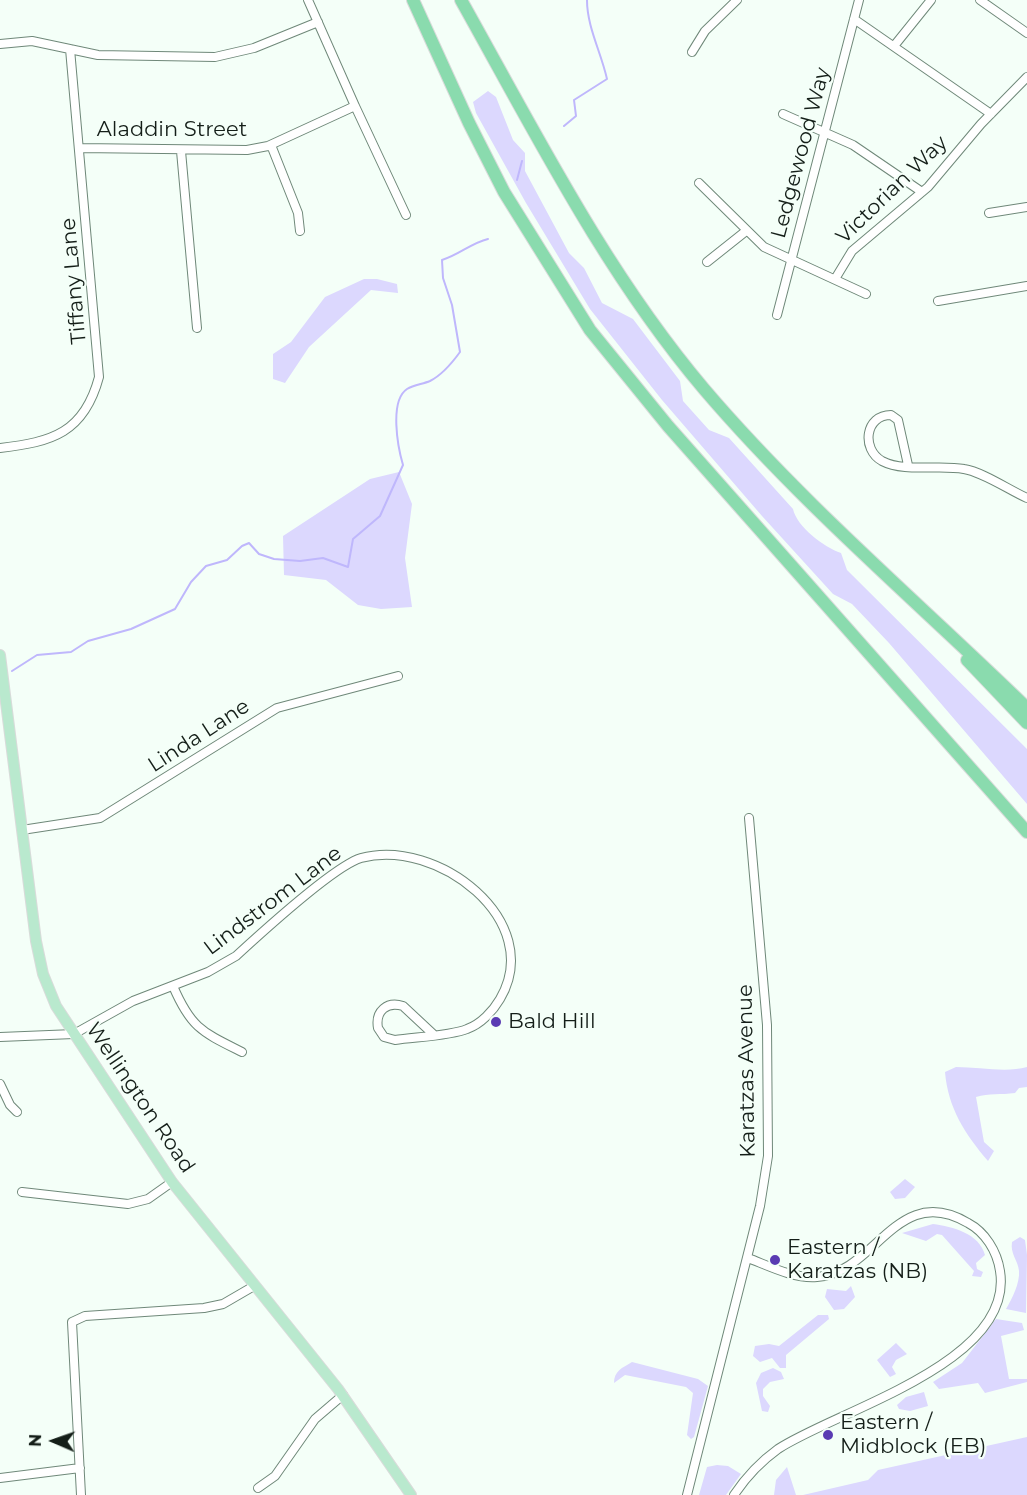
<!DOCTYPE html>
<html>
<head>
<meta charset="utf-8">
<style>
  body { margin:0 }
  #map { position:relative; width:1027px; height:1495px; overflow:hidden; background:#f4fff8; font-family:Montserrat,sans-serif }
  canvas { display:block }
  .north { position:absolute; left:24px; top:1411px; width:60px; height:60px; -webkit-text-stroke:4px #f4fff8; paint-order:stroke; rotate:272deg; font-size:16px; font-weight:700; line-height:24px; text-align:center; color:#141e18 }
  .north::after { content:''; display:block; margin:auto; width:21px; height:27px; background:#141e18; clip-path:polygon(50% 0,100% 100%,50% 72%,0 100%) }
</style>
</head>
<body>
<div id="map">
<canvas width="1027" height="1495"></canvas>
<div class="north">N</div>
</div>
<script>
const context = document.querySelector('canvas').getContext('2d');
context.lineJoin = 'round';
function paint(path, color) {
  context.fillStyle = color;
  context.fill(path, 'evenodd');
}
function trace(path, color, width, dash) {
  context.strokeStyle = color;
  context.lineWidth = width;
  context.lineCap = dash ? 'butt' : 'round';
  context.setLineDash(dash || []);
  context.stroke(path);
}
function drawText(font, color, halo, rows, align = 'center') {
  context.font = font + ' Montserrat,sans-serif';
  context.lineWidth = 4.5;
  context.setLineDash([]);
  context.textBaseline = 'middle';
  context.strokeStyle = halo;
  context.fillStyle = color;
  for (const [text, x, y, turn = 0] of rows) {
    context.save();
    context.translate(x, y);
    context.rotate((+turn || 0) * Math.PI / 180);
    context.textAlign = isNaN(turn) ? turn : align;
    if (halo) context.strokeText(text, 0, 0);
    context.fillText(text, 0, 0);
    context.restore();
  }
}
const green = new Path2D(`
  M488,91l8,6 17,43 12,13v18l44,82 15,15 18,35 31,16 47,62 3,20 26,29 20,8 64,71c4,18 31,38 48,44l6,17 180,179v55l-138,-161 -37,-39 -19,-10 -71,-78 -100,-116 -72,-91 -64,-106 -50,-90 -3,-11z
  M364,279h13l20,5 1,9 -27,-3 -62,57 -24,36 -12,-4v-25l18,-12 34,-45z
  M399,472l13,32 -7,54 7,49 -31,2 -23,-4 -32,-25 -42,-5 -1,-39 87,-57z
  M956,1067c23,0 50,6 71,0v20l-8,1 -4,5c-14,2 -26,0 -39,4l8,45 10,9 -6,10c-23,-27 -40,-53 -43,-89z
  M905,1179l10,8 -10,11 -10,1 -5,-7z
  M933,1224c20,3 46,9 52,31l-9,8 1,6 6,3 -2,5 -9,-1 2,-5 -32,-36 -5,-1 -11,7 -24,-8z
  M1020,1237l5,3 2,15 -1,58 -20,-4c6,-10 14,-26 13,-38 -1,-11 -9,-17 -7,-29z
  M851,1286l4,11 -11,12 -10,1 -9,-13 2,-8 19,2z
  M818,1315h10l1,4 -43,36v13h-6l-8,-10 -12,4 -7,-6 2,-10 14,-2 10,2z
  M996,1319l26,4 2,7 -23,6 8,43h18v3l-42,11 -7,-10 -39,6 -6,-7 29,-19z
  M896,1343l11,11 -11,6 -4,7 4,7 -6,3 -13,-17z
  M632,1362l66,17 10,7 -14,51 -3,2 -4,-4 6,-42 -7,-6 -61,-12 -11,8c0,-12 8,-15 18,-21z
  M773,1368l8,4 3,7 -14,3 -7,7v7l7,10 -2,6 -6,-1 -6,-28 5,-10z
  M924,1392l4,14 -18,5 -11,-2 -2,-4 9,-8z
  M1027,1437v58h-224l65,-15 10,-10z
  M717,1465l11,1 13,8 -15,21h-27l8,-28z
  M787,1467l9,28h-22l2,-15z`);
const stream = new Path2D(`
  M564,126l12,-10 -2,-16 33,-21c-6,-27 -20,-52 -20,-79
  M517,180l5,-19
  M12,671l25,-16 34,-3 17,-11 43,-12 44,-20 16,-27 15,-16 21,-6 15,-14 7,-3 10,11 15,5 26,2 23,-3 25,9 5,-28 27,-23 23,-51c-5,-17 -14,-64 4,-76 7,-4 16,-5 23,-8 12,-6 22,-18 30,-29l-8,-47 -9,-27 -1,-18c17,-5 29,-17 46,-21`);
const minor = new Path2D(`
  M980,0l47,33
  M854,19l137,95
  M0,44l32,-3 66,14 117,2 39,-9 64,-26
  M894,46l37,-46
  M692,52l13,-21 32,-31
  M355,106l51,109
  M783,114l70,31 69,47
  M271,145l27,68 2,18
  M79,148l168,2 21,-4 87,-40 -47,-106
  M181,151l16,177
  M699,183l65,64 102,47
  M989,213l38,-6
  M707,262l39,-31
  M835,279l17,-28 76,-64 53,-63 46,-47
  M938,301l89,-15
  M777,315l82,-315
  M0,448c52,-6 84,-15 99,-71l-29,-328
  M908,465l-10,-45 -7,-5c-26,0 -30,34 -9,46 23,12 57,3 82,8 19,3 45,21 63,29
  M22,830l78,-12 177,-110 121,-32
  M173,986c18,42 29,46 69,66
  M0,1037l74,-3 59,-33 75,-29 28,-16c24,-22 98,-90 125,-98 76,-21 185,63 139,141 -7,12 -19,25 -33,30 -17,7 -52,8 -72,11l-11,-3 -6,-9c-3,-17 9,-27 25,-22l30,28
  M0,1084l10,21 7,7
  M22,1192l106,12 20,-5 24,-17
  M0,1478l80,-10
  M258,1488l17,-12 40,-57 28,-24
  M81,1495l-9,-173 13,-6 119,-8 19,-4 31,-18
  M687,1495l73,-289 8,-50 -1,-131 -18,-207
  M734,1495c12,-18 26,-33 44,-46 57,-38 237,-86 222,-178 -3,-20 -15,-39 -32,-48 -71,-42 -92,50 -151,54 -23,2 -48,-11 -69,-19`);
const major = new Path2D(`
  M0,655l36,286 7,33 13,32 116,176 166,207 73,106`);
const highway = new Path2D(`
  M413,0l56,123 35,69 86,138 78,96 359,406
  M461,0c74,132 144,272 243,389 98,115 215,214 323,319
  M967,660l60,63`);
const markers = [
  [496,1022,6,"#5a3bb3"],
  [775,1260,6,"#5a3bb3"],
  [828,1435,6,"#5a3bb3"]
];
const streetNames = [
  ["Aladdin Street",172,130],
  ["Ledgewood Way",801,153,-75],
  ["Victorian Way",892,190,-44],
  ["Tiffany Lane",74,281,-95],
  ["Linda Lane",199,736,-33],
  ["Lindstrom Lane",273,901,-37],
  ["Karatzas Avenue",747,1071,-91],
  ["Wellington Road",140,1098,56]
];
const poiNames = [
  ["Bald Hill",508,1022],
  ["Eastern /",787,1248],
  ["Karatzas (NB)",787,1272],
  ["Eastern /",840,1423],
  ["Midblock (EB)",840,1447]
];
paint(green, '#dcd8fe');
trace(stream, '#bfb7fc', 2);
trace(minor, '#6f8879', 10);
trace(major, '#d9dbda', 12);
trace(highway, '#d9dbda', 14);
trace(minor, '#fff', 8);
trace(major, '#b9e9ce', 10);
trace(highway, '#8adbae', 12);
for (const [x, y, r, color] of markers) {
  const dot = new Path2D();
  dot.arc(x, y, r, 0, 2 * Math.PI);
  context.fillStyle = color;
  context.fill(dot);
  trace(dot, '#f4fff8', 2);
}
drawText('21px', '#141e18', '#f4fff8', streetNames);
drawText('21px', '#141e18', '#f4fff8', poiNames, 'left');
</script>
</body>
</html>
